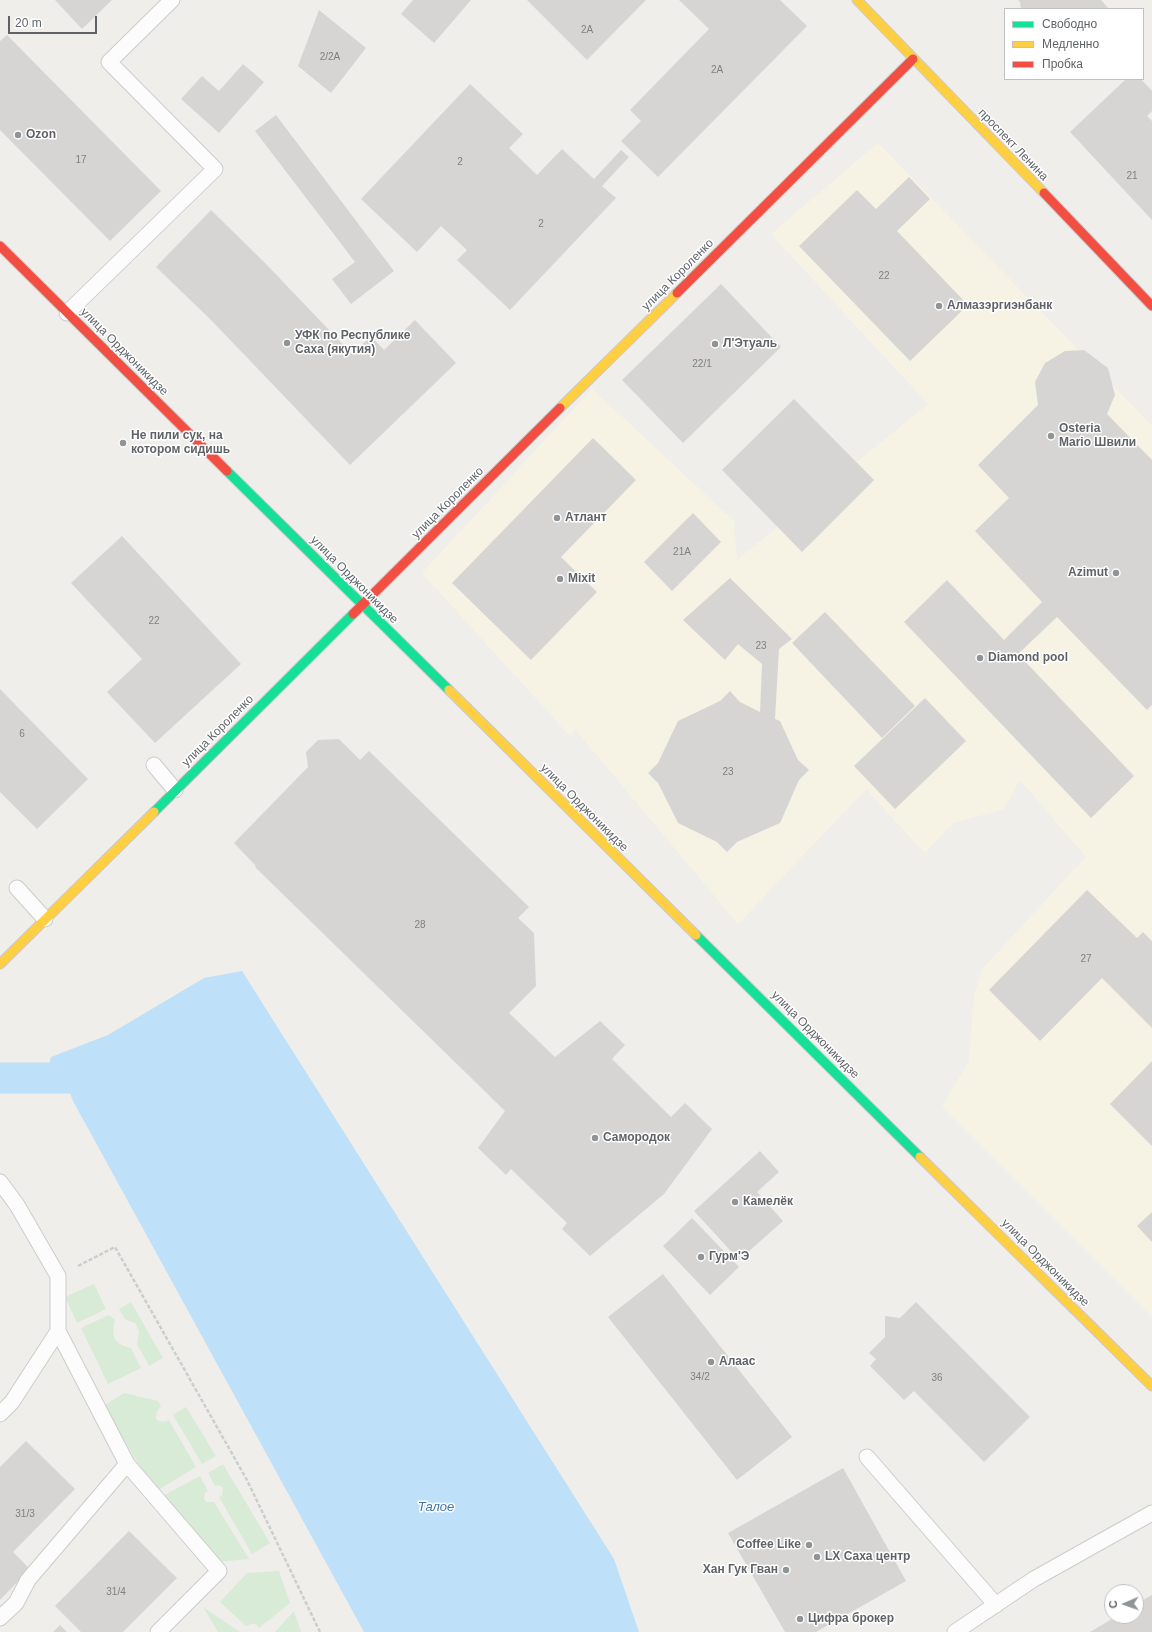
<!DOCTYPE html>
<html>
<head>
<meta charset="utf-8">
<style>
  body { margin:0 }
  #map { position:relative; width:1152px; height:1632px; overflow:hidden; background:#efeeea; font-family:Arial,sans-serif }
  canvas { display:block }
  .legend { position:absolute; left:1004px; top:8px; width:140px; height:72px; box-sizing:border-box; background:#fff; border:1px solid #bfc1c3; margin:0; padding:5px 7px; list-style:none; font-size:12px; color:#5f6368 }
  .legend li { display:flex; align-items:center; gap:8px; height:20px }
  .legend b { width:20px; border:1px solid #bfc1c3 }
  .north { position:absolute; left:1104px; top:1584px; width:40px; height:40px; box-sizing:border-box; background:#fff; border:1px solid #bfc1c3; border-radius:50%; rotate:268deg; font-size:11px; font-weight:700; line-height:16px; text-align:center; color:#5f6368 }
  .north::after { content:''; display:block; margin:auto; width:14px; height:18px; background:#919496; clip-path:polygon(50% 0,100% 100%,50% 72%,0 100%) }
  .scale { position:absolute; left:8px; top:16px; width:89px; height:18px; box-sizing:border-box; border:2px solid #5f6368; border-top:0; padding-left:5px; font-size:12px; line-height:14px; white-space:nowrap; color:#5f6368; -webkit-text-stroke:3px #fff; paint-order:stroke }
</style>
</head>
<body>
<div id="map">
<canvas width="1152" height="1632"></canvas>
<ul class="legend">
<li><b style="height:5px;background:#16e098"></b>Свободно</li>
<li><b style="height:5px;background:#ffcf43"></b>Медленно</li>
<li><b style="height:5px;background:#f24e42"></b>Пробка</li>
</ul>
<div class="north">С</div>
<div class="scale">20 m</div>
</div>
<script>
const context = document.querySelector('canvas').getContext('2d');
context.lineJoin = 'round';
function paint(path, color) {
  context.fillStyle = color;
  context.fill(path, 'evenodd');
}
function trace(path, color, width, dash) {
  context.strokeStyle = color;
  context.lineWidth = width;
  context.lineCap = dash ? 'butt' : 'round';
  context.setLineDash(dash || []);
  context.stroke(path);
}
function drawText(font, color, halo, rows, align = 'center') {
  context.font = font + ' Arial,sans-serif';
  context.lineWidth = 3;
  context.setLineDash([]);
  context.textBaseline = 'middle';
  context.strokeStyle = halo;
  context.fillStyle = color;
  for (const [text, x, y, turn = 0] of rows) {
    context.save();
    context.translate(x, y);
    context.rotate((+turn || 0) * Math.PI / 180);
    context.textAlign = isNaN(turn) ? turn : align;
    if (halo) context.strokeText(text, 0, 0);
    context.fillText(text, 0, 0);
    context.restore();
  }
}
const commercial = new Path2D(`
  M878,143l274,283v891l-210,-210 27,-46 5,-64 8,-28 104,-112 -66,-77 -16,29 -51,14 -28,30 -59,-64 -128,135 -163,-195 -5,7 -148,-163 170,-184 142,132 3,39 191,-156 -157,-170z`);
const green = new Path2D(`
  M94,1284l12,25 -29,14 -12,-26z
  M131,1302l32,56 -14,8 -12,-22 2,-12 -3,-8 -11,-5 -6,-10z
  M109,1315l6,5c-4,17 -1,24 16,28l10,20 -33,16 -27,-56z
  M124,1393l34,8 3,5 -4,5 -1,8c4,3 8,4 13,1l27,47 -41,25 -51,-86z
  M186,1407l30,49 -14,8 -29,-49z
  M223,1464l47,79 -18,11 -33,-57 3,-1 1,-8 -4,-3 -4,1 -7,-13z
  M200,1476l8,15 -3,2 -1,6 2,3h8l35,57 -33,3 -57,-64z
  M279,1571l11,32 -31,25 -3,-4h-4l-6,2 -26,-24 27,-29z
  M203,1607l37,25h-22z
  M294,1611l7,21h-26z`);
const water = new Path2D(`
  M242,971l372,588 25,73h-275l-291,-531 -4,-11 -25,-4 7,-29 57,-22 96,-57z`);
const canal = new Path2D(`
  M0,1078h87`);
const building = new Path2D(`
  M55,0h57l-30,29z
  M413,0h58l-37,43 -33,-29z
  M527,0h119l-59,60z
  M679,0h101l27,26 -149,151 -37,-36 20,-20 -11,-11 79,-81z
  M1018,0h83l8,9h-88l-1,-7z
  M319,10l47,38 -35,45 -33,-27z
  M7,35l154,156 -51,50 -110,-111v-89z
  M243,64l21,18 -45,51 -38,-34 21,-23 17,15z
  M1126,79h15l11,12v20l-5,5 5,5v99l-82,-88z
  M470,84l53,50 -14,14 28,27 25,-26 32,30 27,-29 8,7 -27,29 14,12 -106,112 -53,-50 10,-10 -26,-24 -24,26 -56,-53z
  M276,115l118,156 -43,33 -19,-25 23,-17 -100,-131z
  M909,177l21,22 -33,32 71,74 -58,56 -111,-115 58,-56 19,19z
  M211,210l54,53 87,91 19,-18 13,14 31,-30 41,43 -106,102 -140,-146 -54,-52z
  M721,284l60,63 -98,96 -61,-63z
  M1084,350l24,18 7,27 -8,19 45,46v245l-5,5 -90,-93 -39,37 116,122 -43,42 -187,-196 43,-42 57,60 38,-38 -67,-71 34,-33 -31,-33 60,-60 -3,-23 10,-19 20,-12z
  M794,399l80,81 -72,72 -80,-82z
  M593,438l43,42 -75,77 36,35 -66,68 -79,-77z
  M693,513l28,29 -49,49 -28,-29z
  M122,536l119,128 -86,79 -48,-51 35,-33 -71,-76z
  M730,578l62,61 -13,10 -4,70 5,2 18,39 11,10 -10,10 -19,43 -43,19 -10,10 -10,-10 -39,-19 -20,-40 -10,-10 10,-10 20,-42 42,-20 10,-10 10,11 20,10 2,-48 -24,-20 -13,16 -42,-40z
  M825,612l90,94 -33,32 -90,-95z
  M0,689l88,90 -51,50 -37,-37z
  M925,698l41,43 -71,68 -41,-43z
  M339,739l21,21 9,-9 160,156 -11,11 16,15 2,53 -27,27 46,44 45,-36 25,24 -13,14 59,58 14,-14 27,26 -48,65 -74,62 -28,-27 5,-6 -56,-54 -5,6 -28,-27 27,-37 -250,-244 1,-1 -22,-23 74,-76 -2,-15 12,-12z
  M1087,890l50,48 6,-6 9,9v87l-50,-50 -62,63 -51,-51z
  M1152,1061v85l-42,-42z
  M760,1151l19,21 -22,20 26,29 -44,39 -45,-49z
  M1152,1212v30l-15,-16z
  M692,1218l47,49 -29,28 -47,-49z
  M663,1274l129,163 -55,43 -129,-163z
  M916,1302l114,115 -46,45 -70,-71 -10,9 -34,-34 6,-7 -7,-6 16,-16v-21l15,2z
  M26,1441l49,48 -62,63 17,17 -30,31v-133z
  M843,1468l63,113 -90,51h-31l-57,-99z
  M129,1531l48,47 -54,54h-42l-26,-26z
  M1152,1595v37h-62l27,-16h19v-12z
  M60,1625l7,7h-14z`);
const path = new Path2D(`
  M78,1266l37,-19 132,233 73,152`);
const lane = new Path2D(`
  M67,313l148,-144 -106,-107 63,-62
  M154,765l21,25
  M17,888l28,31
  M0,1182l17,23 41,71v55l69,133 -99,116 -12,23 -16,15
  M0,1414l12,-12 46,-71
  M867,1457l129,148
  M127,1464l92,107 -61,61
  M955,1632l79,-53 118,-66`);
const fast = new Path2D(`
  M227,471l222,219
  M154,812l199,-198
  M696,935l224,222`);
const slow = new Path2D(`
  M857,0l187,193
  M560,408l117,-115
  M449,690l247,245
  M0,964l154,-152
  M920,1157l232,229`);
const jam = new Path2D(`
  M1044,193l108,113
  M0,246l227,225
  M677,293l236,-234
  M353,614l207,-206`);
const markers = [
  [18,135,4,"#919496"],
  [939,306,4,"#919496"],
  [287,343,4,"#919496"],
  [715,344,4,"#919496"],
  [1051,436,4,"#919496"],
  [123,443,4,"#919496"],
  [557,518,4,"#919496"],
  [1116,573,4,"#919496"],
  [560,579,4,"#919496"],
  [980,658,4,"#919496"],
  [595,1138,4,"#919496"],
  [735,1202,4,"#919496"],
  [701,1257,4,"#919496"],
  [711,1362,4,"#919496"],
  [809,1545,4,"#919496"],
  [817,1557,4,"#919496"],
  [786,1570,4,"#919496"],
  [800,1619,4,"#919496"]
];
const numberNames = [
  ["2А",587,30],
  ["2/2А",330,57],
  ["2А",717,70],
  ["17",81,160],
  ["2",460,162],
  ["21",1132,176],
  ["2",541,224],
  ["22",884,276],
  ["22/1",702,364],
  ["21А",682,552],
  ["22",154,621],
  ["23",761,646],
  ["6",22,734],
  ["23",728,772],
  ["28",420,925],
  ["27",1086,959],
  ["34/2",700,1377],
  ["36",937,1378],
  ["31/3",25,1514],
  ["31/4",116,1592]
];
const poiNames = [
  ["Ozon",26,135],
  ["Алмазэргиэнбанк",947,306],
  ["УФК по Республике",295,336],
  ["Саха (якутия)",295,350],
  ["Л'Этуаль",723,344],
  ["Osteria",1059,429],
  ["Mario Швили",1059,443],
  ["Не пили сук, на",131,436],
  ["котором сидишь",131,450],
  ["Атлант",565,518],
  ["Azimut",1108,573,"right"],
  ["Mixit",568,579],
  ["Diamond pool",988,658],
  ["Самородок",603,1138],
  ["Камелёк",743,1202],
  ["Гурм'Э",709,1257],
  ["Алаас",719,1362],
  ["Coffee Like",801,1545,"right"],
  ["LX Саха центр",825,1557],
  ["Хан Гук Гван",778,1570,"right"],
  ["Цифра брокер",808,1619]
];
const streetNames = [
  ["проспект Ленина",1013,145,46],
  ["улица Короленко",678,275,-45],
  ["улица Орджоникидзе",124,352,45],
  ["улица Короленко",448,503,-45],
  ["улица Орджоникидзе",354,580,45],
  ["улица Короленко",218,731,-45],
  ["улица Орджоникидзе",584,808,45],
  ["улица Орджоникидзе",815,1035,45],
  ["улица Орджоникидзе",1045,1263,45]
];
const waterNames = [
  ["Талое",436,1507]
];
paint(commercial, '#f7f3e4');
paint(green, '#d8ebd6');
paint(water, '#bfe0f9');
trace(canal, '#bfe0f9', 31);
paint(building, '#d6d5d3');
trace(lane, '#cbcccc', 17);
trace(fast, '#cacacb', 11);
trace(slow, '#cacacb', 11);
trace(jam, '#cacacb', 11);
trace(path, '#cacfcc', 2.5, [4, 2]);
trace(lane, '#fdfcfc', 15);
trace(fast, '#16e098', 9);
trace(slow, '#ffcf43', 9);
trace(jam, '#f24e42', 9);
for (const [x, y, r, color] of markers) {
  const dot = new Path2D();
  dot.arc(x, y, r, 0, 2 * Math.PI);
  context.fillStyle = color;
  context.fill(dot);
  trace(dot, '#fff', 1.5);
}
drawText('10px', '#7e8184', null, numberNames);
drawText('bold 12px', '#5f6368', '#fff', poiNames, 'left');
drawText('12px', '#5f6368', '#fff', streetNames);
drawText('italic 13px', '#4174aa', '#fff', waterNames);
</script>
</body>
</html>
